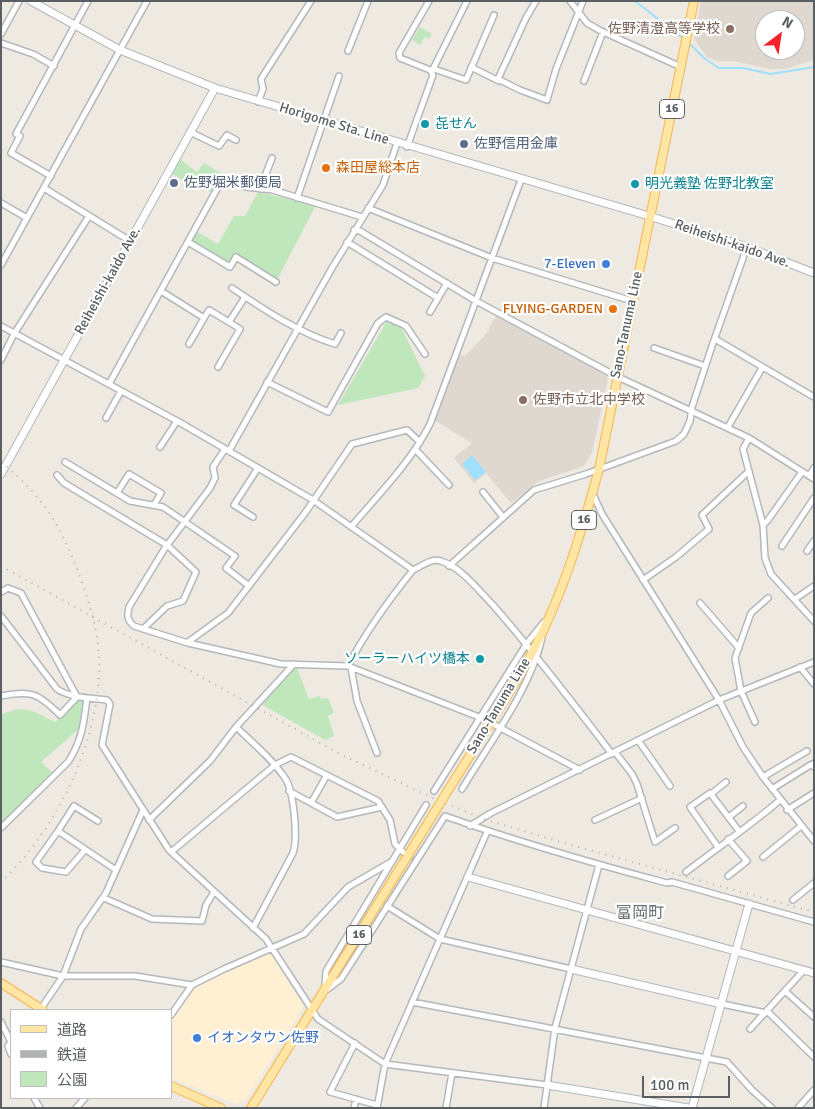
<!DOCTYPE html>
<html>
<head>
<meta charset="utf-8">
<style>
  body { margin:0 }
  #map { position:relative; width:815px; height:1109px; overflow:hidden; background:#eee9e1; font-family:Signika,"Noto Sans JP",sans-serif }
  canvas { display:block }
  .frame { position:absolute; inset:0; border:2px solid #5a5f63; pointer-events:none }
  .legend { position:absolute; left:10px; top:1009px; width:162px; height:90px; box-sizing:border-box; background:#fff; border:1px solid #bdbfc1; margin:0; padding:6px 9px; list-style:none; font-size:15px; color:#5a5f63 }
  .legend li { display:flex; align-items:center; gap:10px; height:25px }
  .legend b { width:25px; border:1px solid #bdbfc1 }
  .north { position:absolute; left:755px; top:10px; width:50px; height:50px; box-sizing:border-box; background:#fff; border:1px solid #bdbfc1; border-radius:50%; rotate:31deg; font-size:14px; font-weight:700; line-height:20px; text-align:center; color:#5a5f63 }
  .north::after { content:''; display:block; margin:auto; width:18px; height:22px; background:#f22229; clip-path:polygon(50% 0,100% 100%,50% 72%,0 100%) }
  .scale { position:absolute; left:642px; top:1076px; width:88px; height:22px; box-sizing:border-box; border:2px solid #5a5f63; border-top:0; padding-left:6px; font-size:15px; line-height:18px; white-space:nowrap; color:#5a5f63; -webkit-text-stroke:4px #fff; paint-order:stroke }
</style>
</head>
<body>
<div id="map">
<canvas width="815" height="1109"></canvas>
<div class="frame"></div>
<ul class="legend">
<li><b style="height:6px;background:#ffe6a4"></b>道路</li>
<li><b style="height:6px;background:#b1b2b3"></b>鉄道</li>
<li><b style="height:14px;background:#c0e7bc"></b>公園</li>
</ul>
<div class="north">N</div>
<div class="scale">100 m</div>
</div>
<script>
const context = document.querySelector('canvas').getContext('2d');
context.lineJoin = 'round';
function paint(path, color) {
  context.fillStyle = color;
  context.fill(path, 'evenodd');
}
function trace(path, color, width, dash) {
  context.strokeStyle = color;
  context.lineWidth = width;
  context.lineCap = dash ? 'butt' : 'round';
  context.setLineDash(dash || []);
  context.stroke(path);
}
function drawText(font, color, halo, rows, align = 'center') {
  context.font = font + ' Signika,"Noto Sans JP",sans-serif';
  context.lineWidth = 4.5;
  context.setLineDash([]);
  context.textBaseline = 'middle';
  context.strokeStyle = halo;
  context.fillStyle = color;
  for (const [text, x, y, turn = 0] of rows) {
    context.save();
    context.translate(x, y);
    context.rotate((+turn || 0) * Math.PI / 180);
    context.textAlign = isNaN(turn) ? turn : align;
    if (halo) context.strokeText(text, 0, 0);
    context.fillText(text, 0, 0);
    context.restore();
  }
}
const commercial = new Path2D(`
  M270,952l34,54 -58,94 -10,4 -65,-26v-59l21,-30z`);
const education = new Path2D(`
  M701,1h113v59l-29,9h-16l-35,-8h-17l-10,-4 -13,-18zM765,20h30v30h-30z
  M496,316l108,56 4,7 -16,74 -8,13 -45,15 -28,22 -25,-30 -12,10 -20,-25 18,-15 -38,-23 25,-66 6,2 21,-22z`);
const green = new Path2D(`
  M420,27l12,7 -3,5 -4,-2 -5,8 -8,-5z
  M180,159l17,13 7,-9 18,11 -10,19 -20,-12 -2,3 -18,-10z
  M258,192l58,13 -39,75 -42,-25 -6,9 -39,-22 6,-11 22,13 16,-28h11z
  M387,321l15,8 23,47 -7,12 -80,17z
  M293,668h4l12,31 11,-3 1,3 7,-1 6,15 -6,3 6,20 -9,4 -64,-36z
  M78,701l6,1 -2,24 -41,36 13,12 -53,51v-110c23,-12 33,-3 54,7z`);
const water = new Path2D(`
  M472,455l14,17 -11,8 -13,-16z`);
const stream = new Path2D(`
  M635,1l49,38
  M688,42l16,16 15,10h24l28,6 43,-7`);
const streetTunnel = new Path2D(`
  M405,854l8,5`);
const street = new Path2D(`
  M429,1l-30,52 1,5 30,12
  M536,1l-10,17 -28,61 22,11 27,10 9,-31 27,-68
  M570,1l17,22 12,7 82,37
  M1,34l18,-33
  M1,43l32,11 21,12
  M348,51l20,-50
  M471,67l28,14
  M433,69l34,-68
  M434,69l32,11 28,-65
  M584,81l19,-49
  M258,102l5,-13 -2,-10 50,-78
  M190,132l29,14 8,-11 9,5
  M407,147l26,-72 -3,-5
  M51,176l-40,-23 9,-17 -4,-2 72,-133
  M44,188l86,53
  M260,189l12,-31
  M297,198l42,-122
  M1,203l26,15
  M368,208l124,50 140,43
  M354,230l6,1 116,70 140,75 133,62 65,41
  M188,242l42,25 6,-10 40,25
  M347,242l91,56
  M1,265l146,-264
  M232,288c31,21 67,45 103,56l6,-11
  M161,291l43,27 5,-8 20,12 16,-25
  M430,312l17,-29
  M1,326l178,96 134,78 100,70c9,-4 18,-12 28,-9 20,6 38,30 52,44 42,48 80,98 119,149
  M715,339l99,58
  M189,344l15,-26
  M654,348l51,18
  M1,360l13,-26 75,-118
  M218,367l22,-38 -11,-7
  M267,382l61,30 50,-89 8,-6 20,9 19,28
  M109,384l113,-204 24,7 27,3 89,27
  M106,418l15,-27
  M728,427l34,-59
  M749,438l-6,11 20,76 2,33 6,16 43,47
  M160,447l17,-26
  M225,449l-12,18 2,11 -5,10 -45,60 -36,59c-2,9 -2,13 5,19l54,17 93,21 67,2 136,53
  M415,449l34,36
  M229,451l103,-183 51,-83 14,-42
  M65,462l65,39 33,6 72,49 -9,12 23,18
  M57,475l7,8 103,62 29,27 -13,29 -16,5 -24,23
  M809,476l5,-8
  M483,492l20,25
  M592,492l10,22 117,186 24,47 20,30 51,64
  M117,493l12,-19 32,19 -7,12
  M253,517l-19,-12 24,-37
  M763,525l5,-5 34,-48
  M351,527c27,-32 60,-65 79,-103l91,-244
  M782,546l32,-48
  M807,551l7,-10
  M449,566l85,-76 52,-16 90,-33 8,-7 6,-13 2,-14 20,-61 35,-99
  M643,580l33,-23 33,-28 -7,-14 47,-44
  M1,592l7,-4 13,5 56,104 -17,18c-22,-22 -29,-25 -59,-19
  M795,599l19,-13
  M700,603l39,45
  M1,616l56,73c14,9 33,9 50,11l3,4 -8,41 67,105 97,89 52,80 67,45 162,21
  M188,642l40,-29 77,-100 47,-69 55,-14 13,12
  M348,666c18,-35 40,-65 65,-96
  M351,667l6,34 20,52
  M800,667l14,17
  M755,722l-14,-31 -6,-33 16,-45 17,-15
  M495,725l85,45
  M236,727c17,16 36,32 49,51 9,13 13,60 8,75l-40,75
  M638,740l32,46
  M615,752l17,22 5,10 18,58 20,-14
  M763,777l44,-26
  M462,789c28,-47 68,-99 80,-151
  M772,789l40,-25 2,3
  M289,791l48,26 45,-10
  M434,791l93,-148 17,-21
  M711,794l15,-12
  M311,803l16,-28
  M787,810l27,-17
  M729,817l14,-11
  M149,820l61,-59 26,-34 58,-63
  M595,820l47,-22
  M470,826l21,-13 228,-113 95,-38
  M1,828l67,-66c14,-21 16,-40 19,-64
  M58,831l16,-25 24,15
  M718,847l-28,-40 20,-14 29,38
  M85,850l-19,22 -24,-4 -6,-6 22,-31 58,39
  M171,852l104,-87 16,-8 87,44 12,19 5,24 8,8
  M763,857l38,-31
  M686,872c31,-24 64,-46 94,-72
  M728,876l19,-15 -19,-22
  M104,898l48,21 50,2 4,-16 8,-13
  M793,900l21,-17
  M387,906l53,33 131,30
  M1,962l62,14h72l57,9
  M325,986l1,-15 100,-166
  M325,991l16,-12 104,-163c73,26 147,47 222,67l5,-1 142,40
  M785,991l29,26
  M412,1002l315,60 25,28 20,18
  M722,1004l44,9
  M40,1010l23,-34 18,-47 25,-36 37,-83
  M767,1011l47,46
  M171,1015l21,-30 32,-16 80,-35 44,-47 43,-25
  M1,1022l10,20
  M750,1029l54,-59
  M11,1042l-3,4 3,8
  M355,1043l-25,49 47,13
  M34,1098l6,10
  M76,1108l9,-10
  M354,1108l2,-9
  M377,1108l8,-44 102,-232
  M446,1108l6,-35
  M544,1108l11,-80 44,-163
  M798,1108l16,-18`);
const secondary = new Path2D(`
  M31,1l89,49 95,38 434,128 98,31 67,26
  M1,474l214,-386
  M468,877l346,96
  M571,969l151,35
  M547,1085l141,23
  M692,1108l57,-204`);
const primary = new Path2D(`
  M444,797c30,-49 62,-96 89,-146 30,-57 49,-120 66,-182l95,-468
  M1,983l42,27
  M171,1086l50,22
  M251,1108l185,-298`);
const rail = new Path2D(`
  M1,462c48,39 64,72 84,129 9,28 16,55 14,85 -4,74 -44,155 -98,206
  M1,566l339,188 97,46 53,21 81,24 243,67`);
const primaryBridge = new Path2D(`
  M436,810l8,-13`);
const markers = [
  [730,29,5,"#8d6e63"],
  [425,124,5,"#0f9aa8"],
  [464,144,5,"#5c6f8a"],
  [326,168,5,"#e8710a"],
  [174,183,5,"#5c6f8a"],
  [635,184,5,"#0f9aa8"],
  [606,264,5,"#3f7fe0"],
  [613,309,5,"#e8710a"],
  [523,400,5,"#8d6e63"],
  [480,659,5,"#0f9aa8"],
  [197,1038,5,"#3f7fe0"]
];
const shields = [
  [672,109,25],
  [584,520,25],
  [359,935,25]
];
const shieldNames = [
  ["16",672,109],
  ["16",584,520],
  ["16",359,935]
];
const educationNames = [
  ["佐野清澄高等学校",720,29],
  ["佐野市立北中学校",533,400,"left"]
];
const streetNames = [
  ["Horigome Sta. Line",334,124,17],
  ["Reiheishi-kaido Ave.",732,244,19],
  ["Reiheishi-kaido Ave.",108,281,-61],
  ["Sano-Tanuma Line",627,325,-78],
  ["Sano-Tanuma Line",499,706,-59]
];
const cultureNames = [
  ["㐂せん",435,124],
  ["明光義塾 佐野北教室",645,184],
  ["ソーラーハイツ橋本",470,659,"right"]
];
const serviceNames = [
  ["佐野信用金庫",474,144],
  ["佐野堀米郵便局",184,183]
];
const foodNames = [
  ["森田屋総本店",336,168],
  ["FLYING-GARDEN",603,309,"right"]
];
const shopNames = [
  ["7-Eleven",596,264],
  ["イオンタウン佐野",207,1038,"left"]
];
const quarterNames = [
  ["富岡町",640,914]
];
paint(commercial, '#fff0d4');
paint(education, '#ded8d0');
paint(green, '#c0e7bc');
paint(water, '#9fe0ff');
trace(stream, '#9fe0ff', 2);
trace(streetTunnel, '#c9c6c2', 5, [5, 2.5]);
trace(street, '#b4b8bd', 8);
trace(secondary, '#b3b8bd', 9);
trace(primary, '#f9b64f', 10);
trace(street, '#fff', 5);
trace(secondary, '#fff', 7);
trace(primary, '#ffe6a4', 8);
trace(rail, '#b1b2b3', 2, [1, 6]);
trace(primaryBridge, '#f9b64f', 10, []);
trace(primaryBridge, '#ffe6a4', 8);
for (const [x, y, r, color] of markers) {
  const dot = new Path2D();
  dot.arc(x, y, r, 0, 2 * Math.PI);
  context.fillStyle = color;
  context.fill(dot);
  trace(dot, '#fff', 2);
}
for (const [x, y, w] of shields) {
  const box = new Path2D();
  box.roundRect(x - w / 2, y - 9.5, w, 19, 4);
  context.fillStyle = '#fff';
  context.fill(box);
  trace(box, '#5a5f63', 1);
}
drawText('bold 12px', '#5a5f63', null, shieldNames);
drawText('14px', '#785e54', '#fff', educationNames, 'right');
drawText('14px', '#5a5f63', '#fff', streetNames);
drawText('14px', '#0d838f', '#fff', cultureNames, 'left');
drawText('14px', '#4e5e75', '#fff', serviceNames, 'left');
drawText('14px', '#c56008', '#fff', foodNames, 'left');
drawText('14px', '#366cbe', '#fff', shopNames, 'right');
drawText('16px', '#6a7175', '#fff', quarterNames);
</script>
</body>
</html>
